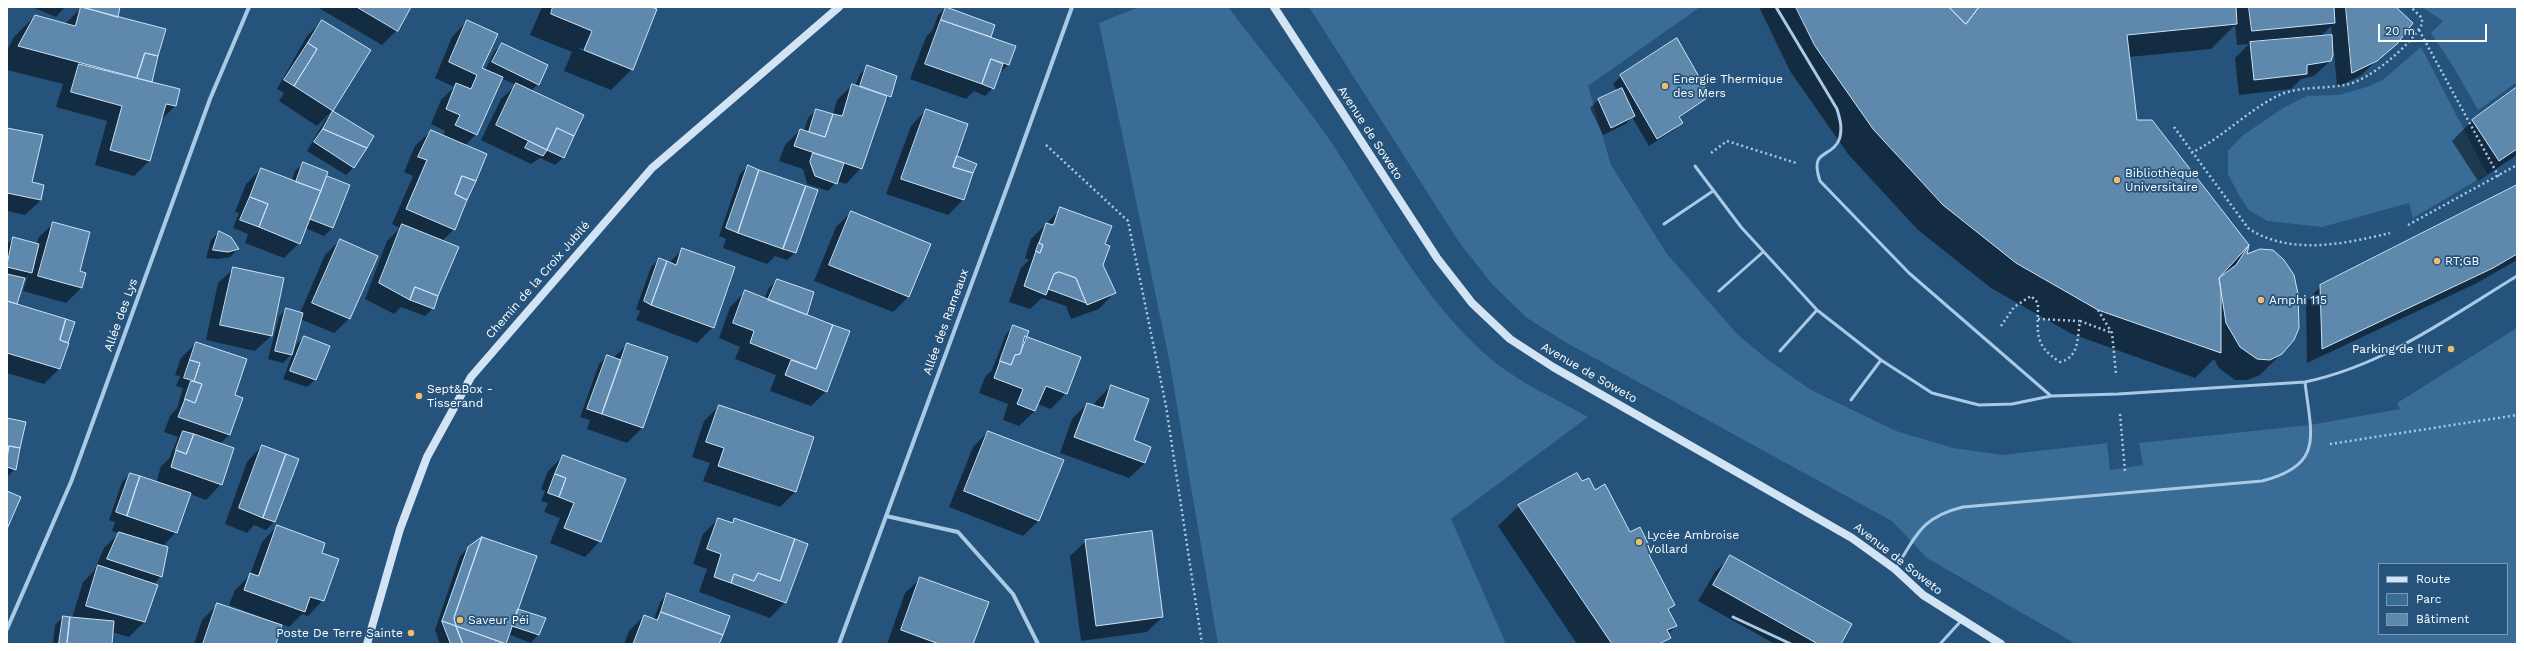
<!DOCTYPE html>
<html>
<head>
<meta charset="utf-8">
<style>
  body { margin:0 }
  #map { position:relative; width:2524px; height:651px; overflow:hidden; background:#26537b; font-family:"Work Sans",sans-serif }
  canvas { display:block }
  .frame { position:absolute; inset:0; border:8px solid #fff; pointer-events:none }
  .legend { position:absolute; left:2378px; top:563px; width:130px; height:72px; box-sizing:border-box; background:#26537b; border:1px solid #7d98b0; margin:0; padding:5px 7px; list-style:none; font-size:12px; color:#fff }
  .legend li { display:flex; align-items:center; gap:8px; height:20px }
  .legend b { width:20px; border:1px solid #7d98b0 }
  .scale { position:absolute; left:2378px; top:24px; width:109px; height:18px; box-sizing:border-box; border:2px solid #fff; border-top:0; padding-left:5px; font-size:12px; line-height:14px; white-space:nowrap; color:#fff; -webkit-text-stroke:3px #26537b; paint-order:stroke }
</style>
</head>
<body>
<div id="map">
<canvas width="2524" height="651"></canvas>
<div class="frame"></div>
<ul class="legend">
<li><b style="height:5px;background:#d2e4f4"></b>Route</li>
<li><b style="height:11px;background:#396d98"></b>Parc</li>
<li><b style="height:11px;background:#5e89ac"></b>Bâtiment</li>
</ul>
<div class="scale">20 m</div>
</div>
<script>
const context = document.querySelector('canvas').getContext('2d');
context.lineJoin = 'round';
function paint(path, color) {
  context.fillStyle = color;
  context.fill(path, 'evenodd');
}
function trace(path, color, width, dash) {
  context.strokeStyle = color;
  context.lineWidth = width;
  context.lineCap = dash ? 'butt' : 'round';
  context.setLineDash(dash || []);
  context.stroke(path);
}
function drawText(font, color, halo, rows, align = 'center') {
  context.font = font + ' "Work Sans",sans-serif';
  context.lineWidth = 3.5;
  context.setLineDash([]);
  context.textBaseline = 'middle';
  context.strokeStyle = halo;
  context.fillStyle = color;
  for (const [text, x, y, turn = 0] of rows) {
    context.save();
    context.translate(x, y);
    context.rotate((+turn || 0) * Math.PI / 180);
    context.textAlign = isNaN(turn) ? turn : align;
    if (halo) context.strokeText(text, 0, 0);
    context.fillText(text, 0, 0);
    context.restore();
  }
}
const green = new Path2D(`
  M1139,7h89c33,44 70,87 101,132 51,76 92,161 163,221 28,23 64,39 96,57l-137,102 55,125h-288l-49,-285 -70,-336z
  M1309,7h391l-112,79 23,79 56,89 70,80 31,26 43,30 85,41 57,17 50,7 104,-12 3,27 33,-5 -4,-22 171,-18 90,-16 -3,-6 120,-75v316h-441l-149,-86 -35,-37 -325,-178 -40,-25 -35,-34 -33,-42zM2379,564h128v70h-128z
  M2422,7h95v75l-39,28 -25,-44 -22,-33 12,-12z
  M2421,47l66,127 -74,44 -4,-15 -87,24 -55,-6 -18,-11 -10,-15 -11,-21v-23l14,-15 41,-28 24,-12 32,-1 28,-8 17,-8z`);
const shadow = new Path2D(`
  M36,7h29l-9,10 -20,-8z
  M82,7h37l-3,10 34,65 25,24 -15,15 -11,40 -15,15 -39,-11 12,-44 -51,-14 7,-23 -56,-14v-20l7,-13 21,-21 30,8z
  M317,7h93l-13,23 -15,15z
  M542,7h106l-16,62 -21,21 -47,-19 8,-19 -42,-17zM580,48l43,17v2l-44,-18z
  M1759,7h635l2,36 -36,33 -23,11 -3,-35 -4,9 -16,15 -13,3 -10,10 -52,6 -4,-37 14,-14 -12,1 -2,-20 -24,24 -82,8 7,64 108,127h3l-1,7 35,99 -21,21 -12,5h-13l-16,-12 -5,-9 -19,19 -123,-44 -81,-46 -73,-58 -70,-76 -58,-83zM2331,26l1,10 -12,1zM2225,271l-4,6 -5,5z
  M946,8l43,30 26,9 -7,18 -11,11 -4,12 -8,8 -11,-5 -8,8 -56,-20 16,-42 7,-8 5,-14z
  M322,21l48,30 -38,60 -15,15 -38,-25 5,-8 -7,-4 30,-53z
  M467,21l14,47 4,2 9,-18 8,-8 36,40 -7,7 32,67 -8,7 -15,-7 -9,6 -50,-24 20,-41 15,-14 -15,-7 -25,56 -11,12 -11,83 -12,12 -9,67 -8,8 -24,-9 -7,7 -29,-15 22,-58 13,-13 -8,-4 21,-48 -9,-4 11,-26 16,-15 12,5 2,-5 -14,-7 10,-24 13,-13 -19,-9 17,-41z
  M868,67l22,29 -7,7 -22,65 -15,16 -9,-3 -9,10 -21,-7 -4,-15 -24,-8 6,-16 15,-15 4,1 4,-13 8,-8 17,4 4,-14 15,-15 3,1 5,-12z
  M1621,76l88,20 -30,22 2,4 -7,8 -25,16 -17,-29 -6,7 -23,11 -13,-27 8,-8 19,-9 -4,-7z
  M2517,88v67l-39,26 -26,-40 21,-21z
  M926,110l30,47 20,7 -13,36 -15,15 -62,-21 25,-68z
  M333,112l21,55 -8,8 -39,-24 18,-31z
  M7,129l34,71 -16,15 -18,-4z
  M303,163l23,14 23,9 -17,42 -8,8 -19,-8 -6,15 -15,15 -39,-15 3,-9 -15,-6 6,-15 -4,-1 11,-28 15,-15 31,12 3,-10z
  M748,166l47,87 -8,7 -12,-4 -8,8 -44,-16 3,-9 -7,-3 21,-62z
  M2517,186v74l-40,23 -170,80 -1,-62 15,-15z
  M1061,209l43,36 -2,20 12,28 -15,16 -28,10 -5,-13 -24,-8 -12,11 -21,-7 12,-34 8,-8 -4,-2 6,-19z
  M851,212l57,85 -15,15 -79,-31 22,-54z
  M54,223l25,49 2,16 -15,15 -43,-12 5,-15 -5,4 -7,24 51,40 -8,25 -15,15 -37,-11v-129l6,-6 24,6 1,-6z
  M219,232l19,17 -8,8 -11,2 -13,-1 5,-18z
  M340,240l10,78 -16,15 -34,-14 -8,35 -9,9 -15,-4 11,-42 7,-8 14,4 25,-58z
  M682,250l31,77 -16,16 -61,-23 4,-9 -4,-2 15,-42 8,-8 10,4z
  M234,268l49,11 -12,57 -16,15 -49,-11 12,-57z
  M777,280l29,34 20,77 -15,15 -41,-15 6,-16 -41,-16 5,-12 -21,-9 11,-31 15,-15 19,7 5,-11z
  M1014,326l11,11 41,56 -15,16 -14,-5 -2,7 -16,15 -16,-6 5,-16 -29,-11 6,-16 7,-7 14,-36z
  M304,337l11,43 -8,7 -24,-8 13,-34z
  M196,343l38,53 -4,38 -10,10 1,40 -15,16 -16,-6 -14,38 -13,14 -2,30 -8,9 -9,37 -15,15 -17,-5 -1,12h-58l2,-19 8,-8 9,1 11,-36 11,-11 10,-23 15,-15 -7,-2 3,-9 -6,-2 13,-38 8,-8 26,9 5,-17 8,-7 9,-22 -14,-5 6,-16 7,-8 6,-20 -7,-2 4,-10 -5,-1 6,-17z
  M628,344l39,14 -25,70 -15,15 -40,-14 3,-9 -10,-3 19,-53 8,-8 6,2z
  M1111,386l21,55 13,22 -16,15 -69,-25 12,-34 15,-15 7,3 2,-6z
  M719,406l76,86 -15,15 -77,-26 7,-18 -18,-6 12,-36z
  M7,419l8,50 -8,8z
  M988,432l51,88 -16,16 -74,-29 24,-60z
  M262,446l12,76 -8,8 -12,-5 -7,8 -22,-9 22,-62z
  M563,456l37,85 -15,16 -35,-14 10,-25 -16,-6 4,-9 -7,-2 4,-10 -4,-2 7,-18z
  M1581,483l13,8 36,42 22,20 -3,4 25,48 -6,6 8,15 -8,8 2,4 -7,6h-86l-79,-118 21,-20z
  M718,519l13,4 4,-4 50,83 -15,16 -71,-26 8,-23 -14,-5 10,-30z
  M277,526l43,27 3,47 -15,16 -6,-2 -13,13 -8,-3 -7,20h-80l8,-24 15,-15 57,18v-1l-45,-17 6,-15 15,-15 12,-33z
  M1086,541l76,76 -15,15 -66,9 -11,-85z
  M468,548l47,65 23,22 -7,8 -23,-9 -3,10h-65l-5,-14 25,-74z
  M1730,557l110,87h-65l-77,-43 17,-29z
  M921,578l51,66h-85l18,-51z
  M668,594l50,50h-94l5,-13 15,-15 10,3 6,-17z`);
const building = new Path2D(`
  M81,7l85,22 -8,27 -13,-3 -8,25 -119,-32 17,-31 40,11z
  M83,7h37l-2,10z
  M357,7h54l-13,24z
  M553,7h98l6,2 -24,61 -49,-20 8,-19 -41,-17z
  M946,7l49,18 -4,12 -50,-17z
  M1796,7h153l17,17 13,-17h257l1,17 -110,11 10,85h15l97,125 -30,33 2,14v61l-123,-43 -82,-47 -73,-58 -70,-76 -58,-83z
  M1949,7h30l-13,17z
  M2249,7h85l1,16 -83,8z
  M2346,7h50l17,16 -16,21 -20,17 -25,12z
  M322,20l49,30 -38,61 -39,-25 23,-37 -9,-6z
  M467,20l31,14 -16,34 21,9 -26,58 -22,-10 5,-10 -14,-6 10,-26 15,6 6,-14 -28,-13z
  M941,20l75,26 -7,19 -18,-6 -9,25 -57,-20z
  M2332,35l1,20 -2,6 -24,4v9l-53,6 -4,-38z
  M1677,38l33,58 -31,21 4,6 -26,16 -37,-64z
  M308,43l9,6 -23,37 -10,-6z
  M502,43l46,22 -9,20 -47,-23z
  M145,53l13,3 -6,26 -15,-4z
  M991,59l12,5 -9,25 -12,-5z
  M79,64l101,25 -4,17 -10,-2 -16,57 -40,-11 12,-44 -51,-14z
  M867,65l30,11 -6,21 -31,-11z
  M516,83l68,32 -10,21 -17,-8 -10,22 -51,-25z
  M852,84l35,12 -25,73 -68,-23 6,-17 25,8 8,-23 9,2z
  M2517,87v62l-18,12 -27,-41z
  M1622,88l13,28 -24,12 -13,-29z
  M816,109l17,5 -8,23 -16,-5z
  M926,109l42,15 -15,43 20,6 -9,27 -63,-21z
  M333,111l41,25 -7,12 -44,-19z
  M7,128l36,7 -11,47 12,3 -3,15 -34,-7z
  M557,128l17,8 -10,22 -17,-8z
  M323,129l44,19 -13,20 -40,-26z
  M431,130l56,24 -11,27 -14,-5 -7,18 12,6 -12,30 -49,-21 21,-49 -9,-3z
  M529,141l18,9 -4,6 -18,-8z
  M813,153l31,10 -7,21 -22,-8 -5,-14z
  M957,156l20,8 -4,9 -20,-6z
  M303,162l25,10 -7,19 -25,-9z
  M748,165l11,5 -21,63 -12,-5z
  M261,168l60,23 -21,53 -41,-17 9,-23 -18,-7z
  M759,170l47,16 -23,63 -45,-16z
  M327,176l23,9 -17,43 -23,-9z
  M462,176l14,5 -9,19 -12,-6z
  M2517,185v69l-24,14 -171,81 -2,-64z
  M806,186l12,4 -22,63 -13,-4z
  M250,197l18,7 -9,23 -19,-7z
  M1060,207l52,19 -7,18 5,2 -7,19 13,28 -29,12 -11,-27 -17,-6 -5,2 -8,21 -22,-9 12,-35 4,2 3,-8 -4,-2 7,-20 7,2z
  M851,211l80,33 -22,53 -80,-32z
  M53,222l37,10 -10,39 6,2 -4,15 -44,-12z
  M402,224l57,23 -21,49 -23,-9 -5,13 -31,-17z
  M219,231l12,6 8,12 -11,3 -15,-2z
  M13,237l26,7 -7,29 -25,-6z
  M340,239l38,17 -28,63 -38,-16z
  M1039,243l4,2 -3,8 -4,-2z
  M2249,245l-2,9 13,-5 13,1 11,10 10,15 4,19 1,34 -5,12 -12,14 -12,6 -13,-1 -17,-12 -14,-24 -7,-45 17,-13z
  M682,248l53,19 -21,61 -63,-23 16,-44 9,4z
  M659,258l8,3 -16,44 -7,-4z
  M233,267l51,11 -12,58 -52,-11z
  M1059,272l17,6 10,25 -38,-14 6,-15z
  M7,274l18,4 -8,26 -10,-3z
  M777,279l37,13 -7,23 -39,-15z
  M415,287l23,9 -4,13 -24,-9z
  M745,290l88,35 -17,44 -66,-26 4,-12 -21,-8z
  M7,301l59,18 -6,21 9,3 -9,26 -53,-16z
  M286,308l17,5 -11,42 -17,-4z
  M66,319l9,3 -7,21 -8,-3z
  M833,325l17,6 -23,61 -42,-17 6,-15 25,9z
  M1013,325l16,6 -9,23 -5,1 -4,10 -11,-4z
  M304,336l26,10 -14,34 -26,-9z
  M1025,336l56,21 -14,37 -21,-8 -11,25 -18,-7 6,-15 -29,-11 6,-17 11,4 4,-10 5,-1z
  M196,342l51,17 -12,36 8,3 -13,37 -52,-18 7,-18 10,4 7,-19 -8,-3 6,-18 -10,-3z
  M627,343l41,14 -25,71 -41,-14z
  M607,355l14,5 -19,54 -15,-5z
  M190,360l10,3 -6,18 -10,-3z
  M191,381l11,3 -7,19 -10,-4z
  M1111,385l38,14 -15,41 17,7 -6,16 -71,-26 13,-34 16,5z
  M719,405l95,32 -18,55 -78,-26 6,-18 -18,-6z
  M7,418l19,4 -6,26 -11,-2 -2,11z
  M183,431l11,3 -8,20 -10,-4z
  M988,431l76,29 -25,61 -75,-30z
  M194,434l40,14 -12,37 -51,-18 5,-17 10,4z
  M262,445l24,9 -23,64 -24,-10z
  M9,446l11,2 -4,22 -9,-3z
  M286,454l13,5 -24,63 -12,-4z
  M563,455l63,24 -25,63 -37,-14 10,-25 -15,-6 7,-19 -11,-4z
  M130,473l10,3 -13,40 -11,-4z
  M1577,473l5,8 7,-3 6,12 10,-6 25,48 10,-5 13,26 -4,2 26,50 -7,4 9,17 -10,4 4,8 -12,6h-47l-94,-139z
  M555,474l11,4 -7,19 -11,-4z
  M140,476l51,17 -14,40 -50,-17z
  M7,491l14,6 -14,32z
  M718,518l15,5 1,-5 61,21 -15,42 -22,-8 -4,8 -20,-7 -3,9 -17,-6 7,-23 -14,-5z
  M277,525l48,18 -3,10 17,6 -15,42 -14,-4 -5,15 -61,-22 6,-17 8,3z
  M1152,531l11,86 -67,9 -11,-86z
  M119,532l49,15 -6,30 -55,-18z
  M482,537l55,19 -31,88 -50,-18 -2,-8z
  M482,537l-28,81 2,8 -14,-5 26,-74z
  M795,539l13,5 -22,59 -55,-20 3,-9 20,7 4,-8 22,8z
  M1730,555l122,69 -11,20h-23l-105,-59z
  M98,565l60,20 -13,37 -59,-16z
  M920,577l69,25 -16,42h-34l-38,-14z
  M667,593l63,23 -7,19 -62,-23z
  M217,603l65,22 -6,19h-73z
  M518,609l28,9 -7,17 -27,-9z
  M661,612l62,23 -4,9h-86l11,-29 13,5z
  M63,616l7,1 -3,27h-8z
  M70,617l44,4 -2,23h-45z
  M442,621l14,5 7,18h-12z
  M456,626l50,18h-43z`);
const path = new Path2D(`
  M2419,30l80,147
  M2174,127l74,101c41,28 96,16 142,5
  M1046,145l82,76 38,185 36,238
  M1711,153l16,-12 69,22
  M2191,153c31,-15 55,-41 86,-57 21,-10 46,-7 68,-11 24,-4 66,-40 77,-61v-6l-11,-11
  M2408,225l109,-60
  M2098,310l14,23 4,41
  M2038,319l41,2
  M2001,326l13,-19 17,-11 7,7c0,29 -5,42 22,59 20,-5 17,-25 20,-41l32,12
  M2120,414l5,57
  M2330,444l187,-29`);
const lane = new Path2D(`
  M1776,7l61,102c3,10 6,20 2,31 -8,19 -30,8 -19,41l89,92 142,123 67,-2 187,-12c80,-17 143,-64 212,-106
  M1695,166l46,61 76,83 64,50 51,33 47,12 33,-1 39,-8
  M1664,224l49,-33
  M1719,291l44,-39
  M1780,351l37,-41
  M1851,400l30,-40
  M1896,568c21,-34 26,-51 67,-61l299,-26c63,-16 49,-46 43,-99
  M1733,617l58,27
  M1940,644l21,-23`);
const street = new Path2D(`
  M886,516l72,16 55,62 25,50
  M7,629l64,-147 139,-383 39,-92
  M839,644l173,-470 60,-167`);
const secondary = new Path2D(`
  M1274,7l163,251 35,45 38,36 43,28 299,171 43,31 28,26 78,49
  M367,644l33,-115 27,-72 44,-80 181,-209 187,-161`);
const markers = [
  [1665,86,4,"#edbc6e"],
  [2117,180,4,"#edbc6e"],
  [2437,261,4,"#edbc6e"],
  [2261,300,4,"#edbc6e"],
  [2451,349,4,"#edbc6e"],
  [419,396,4,"#edbc6e"],
  [1639,542,4,"#edbc6e"],
  [460,620,4,"#edbc6e"],
  [411,633,4,"#edbc6e"]
];
const poiNames = [
  ["Energie Thermique",1673,79],
  ["des Mers",1673,93],
  ["Bibliothèque",2125,173],
  ["Universitaire",2125,187],
  ["RT;GB",2445,261],
  ["Amphi 115",2269,300],
  ["Parking de l'IUT",2443,349,"right"],
  ["Sept&Box -",427,389],
  ["Tisserand",427,403],
  ["Lycée Ambroise",1647,535],
  ["Vollard",1647,549],
  ["Saveur Péi",468,620],
  ["Poste De Terre Sainte",403,633,"right"]
];
const streetNames = [
  ["Avenue de Soweto",1370,133,57],
  ["Chemin de la Croix Jubilé",538,280,-49],
  ["Allée des Lys",121,315,-70],
  ["Allée des Rameaux",946,322,-70],
  ["Avenue de Soweto",1589,373,30],
  ["Avenue de Soweto",1898,559,38]
];
paint(green, '#396d98');
paint(shadow, '#0007');
paint(building, '#5e89ac');
trace(building, '#cce2f3', 1);
trace(path, '#a9c9e4', 2.5, [2, 3]);
trace(lane, '#a9c9e4', 3);
trace(street, '#a9c9e4', 4);
trace(secondary, '#d2e4f4', 8);
for (const [x, y, r, color] of markers) {
  const dot = new Path2D();
  dot.arc(x, y, r, 0, 2 * Math.PI);
  context.fillStyle = color;
  context.fill(dot);
  trace(dot, '#26537b', 1.5);
}
drawText('12px', '#fff', '#26537b', poiNames, 'left');
drawText('12px', '#fff', '#26537b', streetNames);
</script>
</body>
</html>
